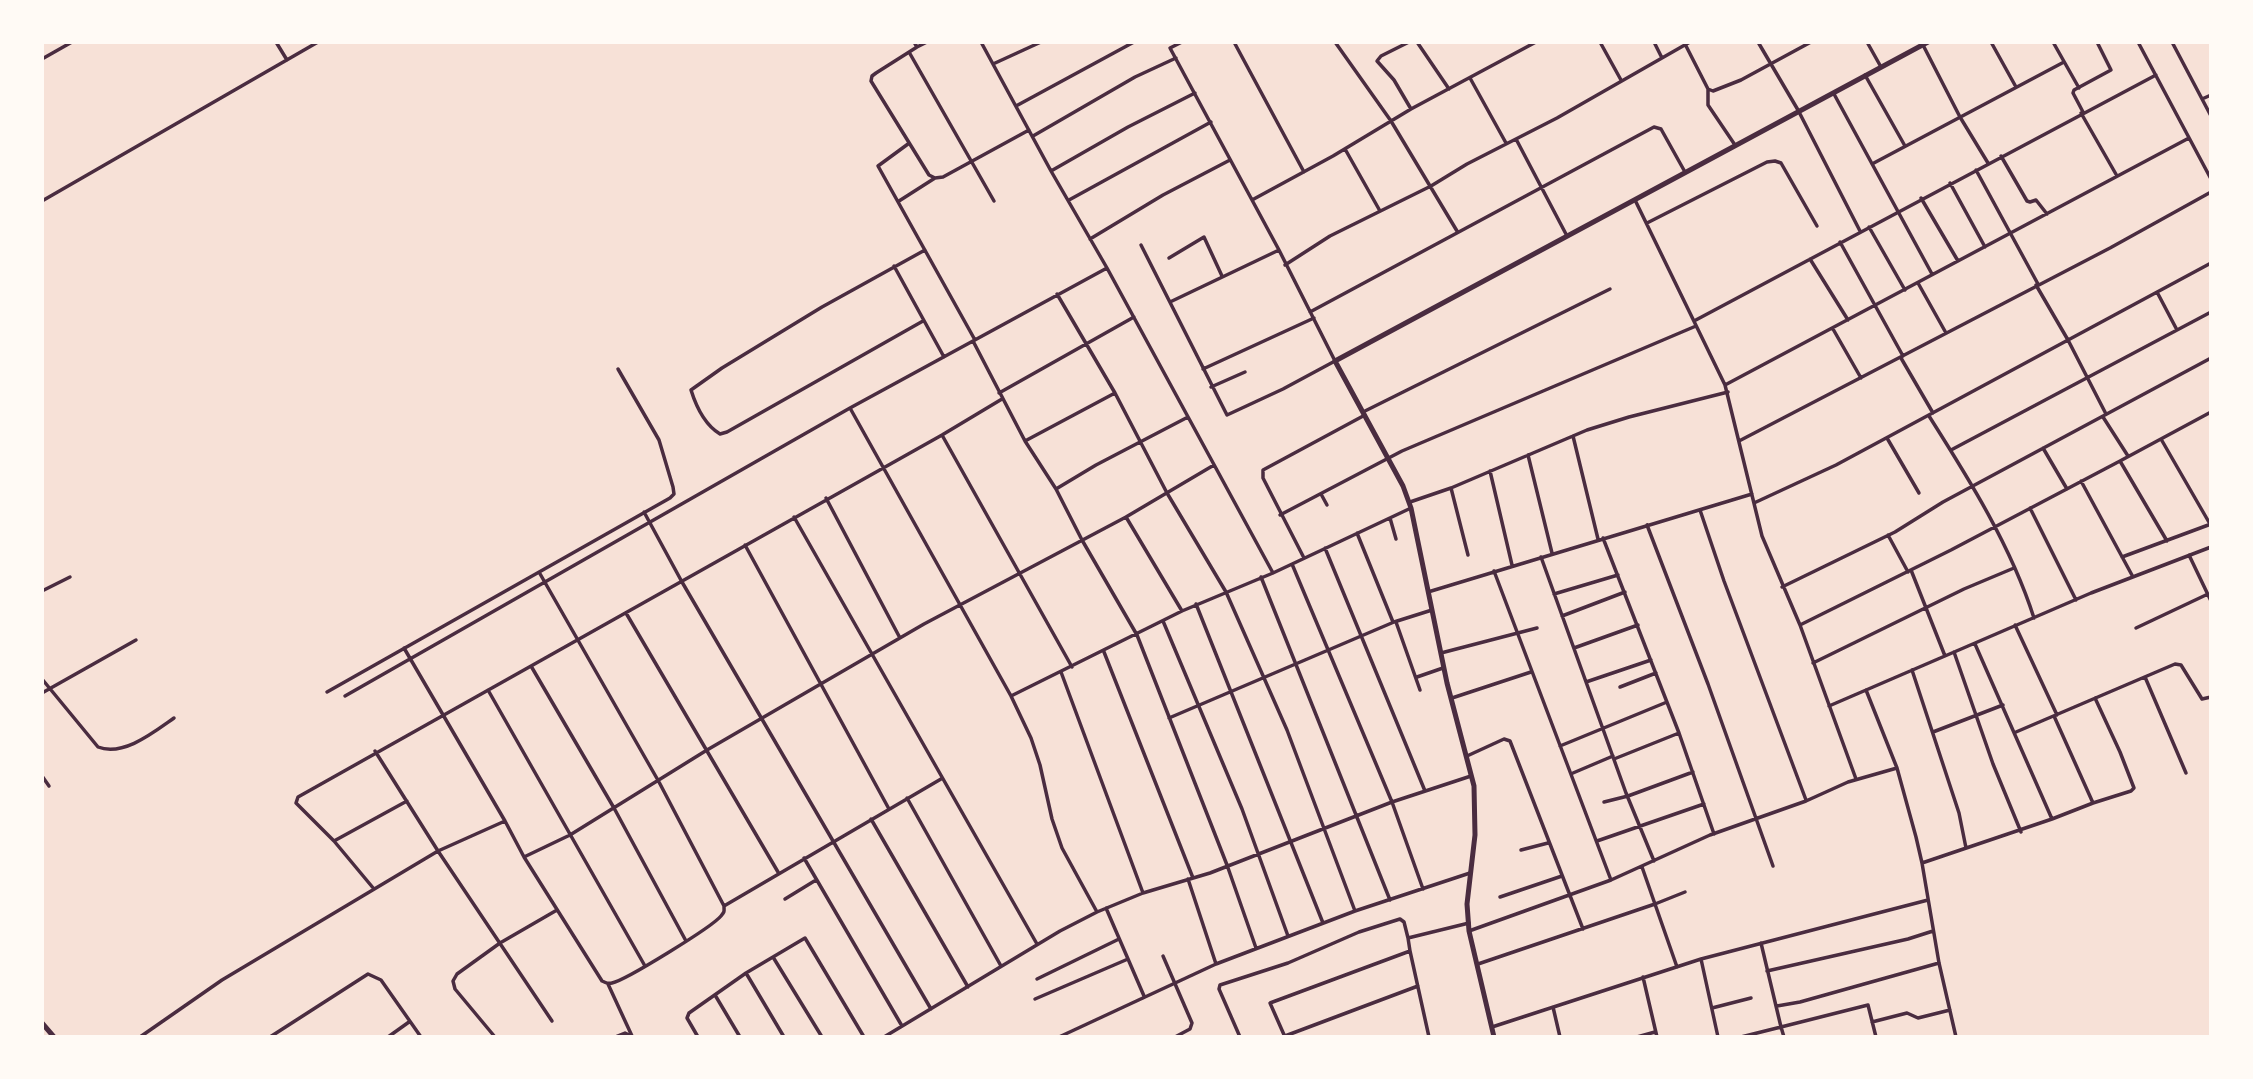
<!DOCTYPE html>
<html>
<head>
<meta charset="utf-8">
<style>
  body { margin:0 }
  #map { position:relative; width:2253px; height:1079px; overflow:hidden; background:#f7e1d7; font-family:Commissioner,sans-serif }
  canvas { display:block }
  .frame { position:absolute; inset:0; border:44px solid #fffaf5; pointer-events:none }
</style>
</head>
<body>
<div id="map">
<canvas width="2253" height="1079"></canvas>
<div class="frame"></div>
</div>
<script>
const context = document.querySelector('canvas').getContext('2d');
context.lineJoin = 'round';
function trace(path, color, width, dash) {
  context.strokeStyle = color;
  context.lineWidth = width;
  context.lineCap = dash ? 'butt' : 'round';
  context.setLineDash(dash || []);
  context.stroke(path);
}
const minor = new Path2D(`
  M276,42l11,18
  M914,42l3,5 10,-5
  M981,42l70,129 56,97 166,305
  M1234,42l70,130
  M1335,42l56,79 66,110
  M1409,42l-28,14 -4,5 17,19 17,29
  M1417,42l32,47
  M1600,42l21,38
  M1654,42l7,14
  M1758,42l40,68 62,121
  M1867,42l14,25
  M1991,42l25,45
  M2053,42l26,46
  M2138,42l73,137
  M2172,42l39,74
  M1685,44l23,45 5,2 28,-11 70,-38
  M1923,45l37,72 28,46
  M917,47l-41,26 -4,3 -1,5 58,94 6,3 8,-1 86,-47
  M909,52l85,149
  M42,59l30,-17
  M993,64l48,-22
  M1865,75l40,71
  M1470,78l36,65
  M1708,89v16l27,40
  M1834,94l98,180
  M2202,99l9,-4
  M1016,106l118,-64
  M2083,112l-10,-19 1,-3 37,-20 -14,-28
  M2081,113l36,63
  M1033,136l102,-59 41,-19
  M1516,139l51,97
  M908,144l-30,22 97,174
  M1345,149l35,62
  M2001,156l26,45 3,1 6,-2 11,14
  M1872,164l192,-102
  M1976,170l62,114
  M1051,171l77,-44 67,-34
  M1950,183l35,64
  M1921,198l37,63
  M1069,200l142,-78
  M1252,200l81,-44 78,-47 125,-67
  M1635,200l90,185 37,151 38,89 56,154
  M42,201l276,-159
  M899,201l36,-23
  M1647,223l120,-61 8,-1 6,2 36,63
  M1869,227l36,63
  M1090,239l73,-44 67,-35
  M1840,242l63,114
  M1141,245l86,170 56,-26 52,-28 -56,-111 -109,-202 12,-6
  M1169,258l35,-21 18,39
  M1810,259l38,61
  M1285,265l45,-29 101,-50 36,-22 90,-46 133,-76
  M894,266l50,91
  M1918,283l28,50
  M2036,285l32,55 38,74
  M2157,292l20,38
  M1057,294l58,99 52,100 59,99 61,138 68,181
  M1170,302l109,-52
  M1310,312l344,-185 7,2 24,43
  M923,321l-196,111 -7,2c-15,-9 -24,-28 -29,-44l31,-22 100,-61 103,-57
  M1694,321l462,-246
  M1833,329l28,49
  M973,341l52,100 31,48 26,51 55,95 90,230 29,83
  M1901,358l32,55
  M1203,369l111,-51
  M1725,385l464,-247
  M1211,387l34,-15
  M999,393l135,-76
  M850,408l161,288
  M1363,412l247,-123
  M1929,416c40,63 82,130 105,202
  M2103,417l25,39
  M942,435l130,232
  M1573,436l25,103
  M1887,438l32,55
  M2161,439l49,85
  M1025,441l90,-48
  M1739,441l371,-193 101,-56
  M2043,448l24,41
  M1951,450l260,-138
  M1528,455l24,98
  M2120,461l91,-49
  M1490,471l22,94
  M2081,481l52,96
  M1451,488l17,67
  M1056,489l40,-24 92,-48
  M1321,494l6,11
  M826,498l74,140
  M1410,502l41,-14 136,-58 42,-13 99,-25
  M1754,503l82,-38 375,-202
  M2030,508l46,92
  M1700,510l24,71 82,219
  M644,512l38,70 249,427
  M1280,515l122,-64 294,-125
  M794,517l243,427
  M1126,517l56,94
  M1390,518l6,21
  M1647,525l61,159 65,182
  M1357,533l36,89
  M1888,535l20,37
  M1603,538l76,195 35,101
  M745,545l144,264
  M1325,548l100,243
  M2189,555l22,46
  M1541,557l85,236 28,68
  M2122,557l89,-33
  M1304,558l-41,-80v-8l102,-55
  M1292,564l100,238 31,87
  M1911,570l34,86
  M1494,571l117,309
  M539,572l120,210 65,124
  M1261,577l129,323
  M1782,587l113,-55 48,-30 268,-144
  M42,591l28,-14
  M1428,592l324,-98
  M1554,594l64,-19
  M1196,604l127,319
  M626,613l152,259
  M1562,616l63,-24
  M1163,621l79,188 46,127
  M1396,622l24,68
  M1800,625l151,-75 169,-89 47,80
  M2015,625l42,90
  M2136,628l72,-34
  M404,648l101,173 19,36 78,124c5,2 5,3 10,2 14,-3 100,-56 109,-67 4,-5 3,-4 3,-10l217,-127
  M1574,648l64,-23
  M1104,652l89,226
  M1954,652l39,112 28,68
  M1441,653l96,-25
  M1813,663l151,-74 50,-21
  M531,666l83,142 72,133
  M1912,670l47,143 7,35
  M1061,672l82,221
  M1417,677l26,-9
  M2145,677l41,96
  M42,679l56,68c25,10 56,-15 76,-29
  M1586,682l65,-22
  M1620,687l36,-14
  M488,690l157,276
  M1866,690l31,78 19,69 6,26 17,100 17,74
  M327,692l343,-194 4,-4 -1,-7 -14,-47 -41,-71
  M42,693l94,-53
  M345,696l505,-288 257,-140
  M1452,698l79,-26
  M1829,706l262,-113 120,-46
  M2054,716l39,87 38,-12 3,-3 -14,-36 -25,-54
  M1169,718l225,-96 38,-12
  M1933,732l70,-27
  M2016,732l159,-68 6,1 21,34 9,-2
  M1560,746l107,-44
  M375,751l63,100 114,170
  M1467,756l37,-17 6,2 73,188
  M1614,759l65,-26
  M1573,773l40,-17
  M42,776l7,10
  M907,798l94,168
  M1604,802l24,-6 65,-24
  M871,819l97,168
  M2052,819l41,-16
  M334,841l73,-40
  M1597,841l107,-37
  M1521,850l27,-7
  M524,857l46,-22 137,-85 217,-126 202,-107 88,-52
  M804,858l98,168
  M1922,863l130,-44 -77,-175
  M1642,867l35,100
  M1188,879l28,85
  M374,889l-40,-48 -38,-38 2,-6 644,-362 60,-36
  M1500,897l62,-21
  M785,899l31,-19
  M1106,908l38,88
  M1097,912l-35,-64 -10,-29 -12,-54 -9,-27 -20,-42 171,-85 91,-38 138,-65
  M1469,931l142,-51 99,-45 96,-34 42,-19 49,-14
  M1410,951l19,86
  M1163,956l29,67 -2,6 -15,8
  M773,957l49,80
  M1701,959l227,-59
  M1478,964l177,-60 30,-12
  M1767,971l141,-32 25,-8
  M746,973l38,64
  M1643,977l14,60
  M1037,979l82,-40
  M608,984l24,52
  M715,995l25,42
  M1035,999l93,-40
  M1777,1006l23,-4 139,-39
  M1553,1007l7,30
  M1712,1008l39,-10
  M1872,1022l35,-9 11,5 32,-8
  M1492,1027l209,-68 17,78
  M1285,1036l133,-50
  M140,1037l82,-57 216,-129 67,-30
  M270,1037l98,-63 13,6 40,57
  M388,1037l21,-15
  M495,1037l-40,-48 -2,-8 4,-7 43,-31 57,-33
  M615,1037l10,-4 6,3
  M698,1037l-11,-19 2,-5 57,-40 59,-35 59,99
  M884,1037l176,-106 37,-19 46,-19 67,-20 182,-71 79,-26
  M1059,1037l157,-73 139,-53 115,-38
  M1240,1037l-21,-48 1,-4 68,-22 71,-31 41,-13 4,3 4,16 61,-15
  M1285,1037l-15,-34 140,-52 -2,-13
  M1637,1037l18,-5
  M1741,1037l40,-10 -20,-84
  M1784,1037l-3,-10 87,-22 8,32`);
const tertiary = new Path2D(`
  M1494,1037l-25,-106 -2,-27 8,-69 -1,-49 -27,-103 -36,-175 -8,-22 -68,-125 593,-319`);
const secondary = new Path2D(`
  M42,1023l12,14`);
trace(minor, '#4a2c40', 3.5);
trace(tertiary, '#4a2c40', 5);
trace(secondary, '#4a2c40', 5);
</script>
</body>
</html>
